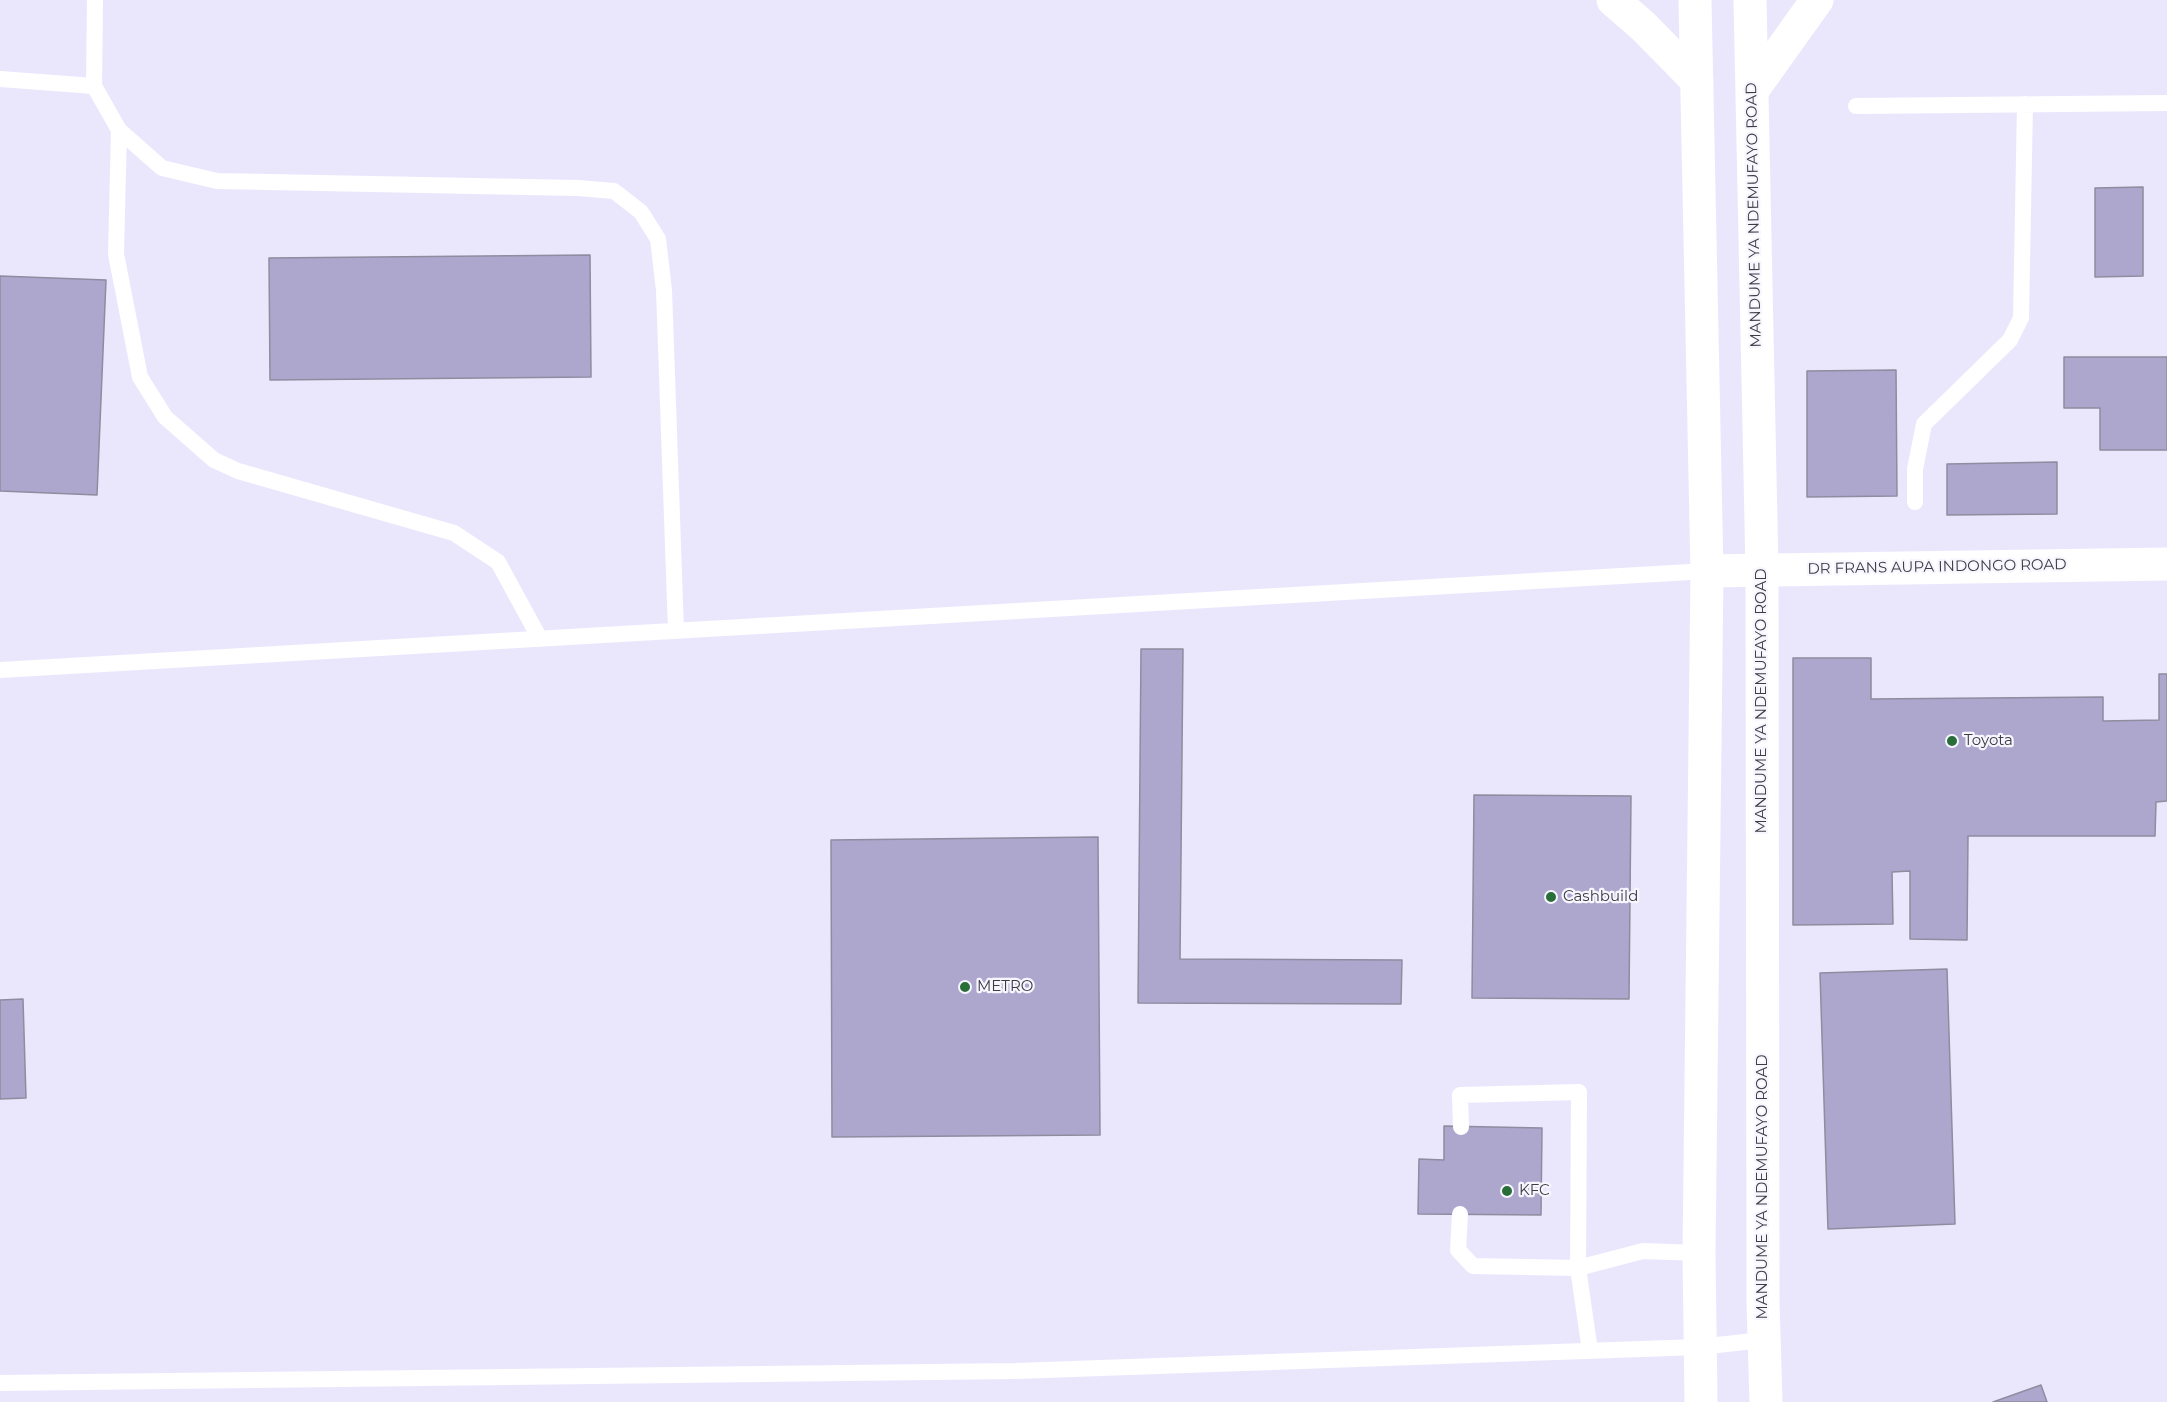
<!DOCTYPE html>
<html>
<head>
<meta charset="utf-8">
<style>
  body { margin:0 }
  canvas { display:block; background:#eae7fd }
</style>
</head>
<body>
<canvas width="2167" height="1402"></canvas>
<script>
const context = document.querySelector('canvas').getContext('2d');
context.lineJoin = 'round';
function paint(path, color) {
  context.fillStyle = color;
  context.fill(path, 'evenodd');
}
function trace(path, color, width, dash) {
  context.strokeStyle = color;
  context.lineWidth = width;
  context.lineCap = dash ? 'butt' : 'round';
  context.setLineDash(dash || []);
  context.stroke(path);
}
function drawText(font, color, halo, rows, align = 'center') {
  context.font = font + ' Montserrat,sans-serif';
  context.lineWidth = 4.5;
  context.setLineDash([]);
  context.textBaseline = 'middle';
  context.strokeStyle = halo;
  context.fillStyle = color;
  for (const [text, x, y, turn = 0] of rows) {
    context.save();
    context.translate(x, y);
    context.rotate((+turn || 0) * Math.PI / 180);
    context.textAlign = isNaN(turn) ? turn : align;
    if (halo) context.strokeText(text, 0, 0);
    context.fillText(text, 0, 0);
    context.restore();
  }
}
const building = new Path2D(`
  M2143,187v89l-48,1v-89z
  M590,255l1,122 -321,3 -1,-122z
  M0,276l106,4 -9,215 -97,-4z
  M2064,357h103v93h-67v-42h-36z
  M1896,370l1,126 -90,1v-126z
  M2057,462v52l-110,1v-51z
  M1141,649h42l-3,310 222,1 -1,44 -263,-1z
  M1793,658h78v41l232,-2v24l56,-1v-46h8v127l-11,1 -1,34h-187l-1,104 -57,-1v-68l-18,1 1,52 -100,1z
  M1474,795l157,1 -2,203 -157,-1z
  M1098,837l2,298 -268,2 -1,-297z
  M1947,969l8,255 -127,5 -8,-256z
  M23,999l3,99 -26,1v-99z
  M1444,1126l98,2 -1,87 -123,-1 1,-55 25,1z
  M2041,1385l6,17h-54z`);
const lane = new Path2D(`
  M95,0l-1,86 25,44 43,38 55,13 361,7 36,3 27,21 17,27 6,51 12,341
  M0,79l94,7
  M1856,106l311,-3
  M119,130l-3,124 24,123 25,40 49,43 24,11 216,62 44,29 42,77
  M1915,502v-33l9,-45 86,-84 11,-22 4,-214
  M0,670l1707,-99
  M1461,1127l-1,-32 119,-3 -1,176 12,83
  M1460,1214l-2,36 15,16 105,2 65,-17 56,2
  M0,1383l1016,-12 683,-24 64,-7`);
const street = new Path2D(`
  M1707,571l460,-7`);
const primary = new Path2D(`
  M1613,0l30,26 54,55
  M1695,0l12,571 -8,682 2,149
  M1750,0l12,570 1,732 3,100
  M1752,91l65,-91`);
const markers = [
  [1952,741,6,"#296d38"],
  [1551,897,6,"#296d38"],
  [965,987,6,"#296d38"],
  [1507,1191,6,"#296d38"]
];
const streetNames = [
  ["MANDUME YA NDEMUFAYO ROAD",1754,215,-91],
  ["DR FRANS AUPA INDONGO ROAD",1937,567,-1],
  ["MANDUME YA NDEMUFAYO ROAD",1762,701,-90],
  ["MANDUME YA NDEMUFAYO ROAD",1763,1187,-90]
];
const poiNames = [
  ["Toyota",1964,741],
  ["Cashbuild",1563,897],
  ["METRO",977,987],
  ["KFC",1519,1191]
];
paint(building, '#ada7ce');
trace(building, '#8f8c9f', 1.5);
trace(lane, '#fff', 16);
trace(street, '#fff', 33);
trace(primary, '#fff', 33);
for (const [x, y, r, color] of markers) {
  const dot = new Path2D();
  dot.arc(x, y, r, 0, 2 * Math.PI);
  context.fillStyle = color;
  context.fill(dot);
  trace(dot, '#f7f6ff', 2);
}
drawText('15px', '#3d3c44', '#f7f6ff', streetNames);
drawText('15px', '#3d3c44', '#f7f6ff', poiNames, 'left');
</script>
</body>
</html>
